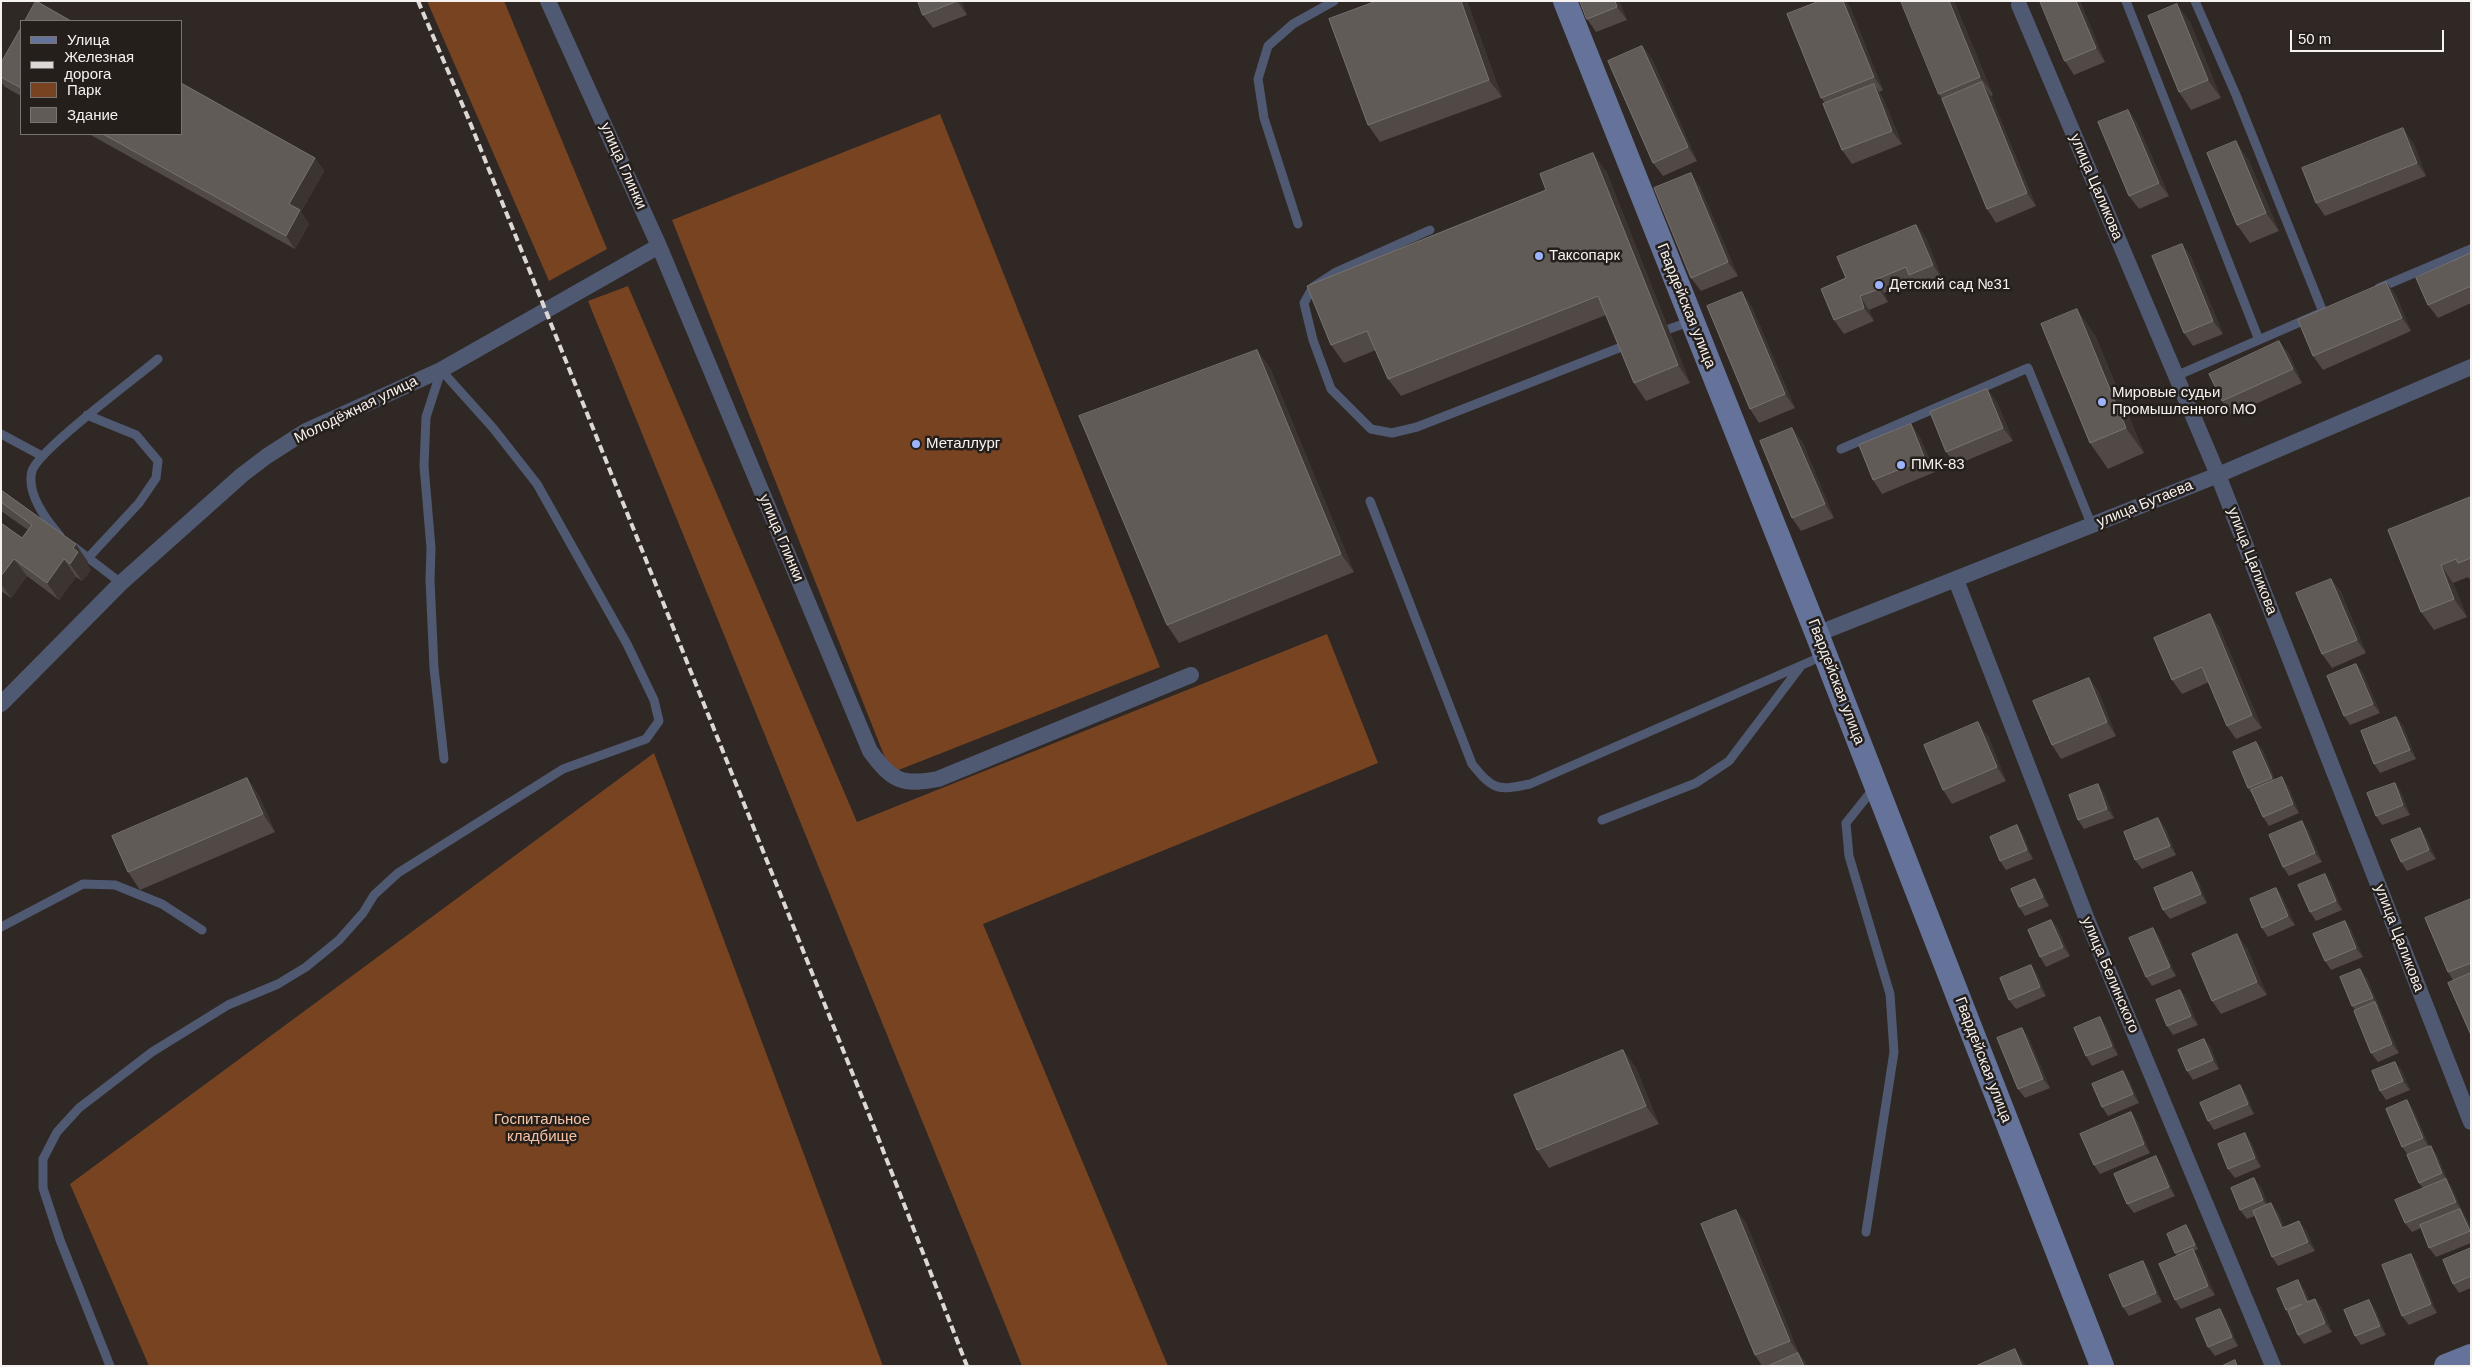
<!DOCTYPE html>
<html>
<head>
<meta charset="utf-8">
<style>
  body { margin:0 }
  #map { position:relative; width:2472px; height:1367px; overflow:hidden; background:#2f2825; font-family:Helvetica,sans-serif }
  canvas { display:block }
  .frame { position:absolute; inset:0; border:2px solid #f6f2f0; pointer-events:none }
  .legend { position:absolute; left:20px; top:20px; width:162px; height:115px; box-sizing:border-box; background:#251f1c; border:1px solid #797371; margin:0; padding:6px 9px; list-style:none; font-size:15px; color:#f6f2f0 }
  .legend li { display:flex; align-items:center; gap:10px; height:25px }
  .legend b { width:25px; border:1px solid #797371 }
  .scale { position:absolute; left:2290px; top:30px; width:154px; height:22px; box-sizing:border-box; border:2px solid #f6f2f0; border-top:0; padding-left:6px; font-size:15px; line-height:18px; white-space:nowrap; color:#f6f2f0; -webkit-text-stroke:4px #251f1c; paint-order:stroke }
</style>
</head>
<body>
<div id="map">
<canvas width="2472" height="1367"></canvas>
<div class="frame"></div>
<ul class="legend">
<li><b style="height:6px;background:#65739a"></b>Улица</li>
<li><b style="height:6px;background:#dcd8d5"></b>Железная дорога</li>
<li><b style="height:14px;background:#774321"></b>Парк</li>
<li><b style="height:14px;background:#615b58"></b>Здание</li>
</ul>
<div class="scale">50 m</div>
</div>
<script>
const context = document.querySelector('canvas').getContext('2d');
context.lineJoin = 'round';
function paint(path, color) {
  context.fillStyle = color;
  context.fill(path, 'evenodd');
}
function trace(path, color, width, dash) {
  context.strokeStyle = color;
  context.lineWidth = width;
  context.lineCap = dash ? 'butt' : 'round';
  context.setLineDash(dash || []);
  context.stroke(path);
}
function drawText(font, color, halo, rows, align = 'center') {
  context.font = font + ' Helvetica,sans-serif';
  context.lineWidth = 5;
  context.setLineDash([]);
  context.textBaseline = 'middle';
  context.strokeStyle = halo;
  context.fillStyle = color;
  for (const [text, x, y, turn = 0] of rows) {
    context.save();
    context.translate(x, y);
    context.rotate((+turn || 0) * Math.PI / 180);
    context.textAlign = isNaN(turn) ? turn : align;
    if (halo) context.strokeText(text, 0, 0);
    context.fillText(text, 0, 0);
    context.restore();
  }
}
const green = new Path2D(`
  M427,1h77l103,248 -58,32z
  M940,114l220,553 -269,106 -219,-553z
  M628,286l229,536 470,-188 51,129 -395,161 185,442h-146l-434,-1065z
  M654,753l229,613h-734l-79,-182z`);
const lane = new Path2D(`
  M2126,1l133,339
  M1298,224l-34,-106 -6,-39 10,-33 25,-22 41,-23
  M1430,230l-94,42 -23,15 -9,16 9,37 18,49 40,40 21,4 25,-6 207,-81
  M2379,288l92,-39
  M1669,329l23,-8
  M441,371l-15,46 -2,49 7,82 -1,32 4,88 10,91
  M2176,376l147,-64 -87,-217 -41,-94
  M87,415l49,20 22,26 -2,17 -17,25 -51,55
  M1,434l41,22
  M1841,449l187,-81 64,158
  M1370,501l102,263c21,26 25,27 58,20l295,-129
  M60,536c-13,-15 -34,-43 -28,-65 6,-21 104,-93 126,-112
  M74,547l47,36
  M1602,820l94,-37 33,-22 72,-95
  M1,927l82,-43 32,1 47,19 40,26
  M1866,1232l28,-180 -4,-58 -41,-138 -3,-33 28,-35
  M110,1366l-50,-126 -17,-52v-29l14,-27 22,-24 73,-56 76,-47 50,-21 28,-17 33,-27 24,-27 11,-18 24,-22 165,-104 83,-30 13,-18 -5,-21 -27,-56 -90,-160 -44,-56 -52,-58`);
const street = new Path2D(`
  M548,1l111,245 211,505c22,30 32,35 68,28l253,-104
  M2019,5l199,470 253,647
  M1956,580l130,337 187,449
  M1817,634l401,-159 253,-108
  M1,704l120,-121 121,-108 25,-19 39,-25 135,-61 218,-124`);
const secondary = new Path2D(`
  M1565,1l252,633 285,732
  M2446,1366l25,-10`);
const rail = new Path2D(`
  M418,1l51,119 403,1002 95,244`);
const wall = new Path2D(`
  M918,1h43l6,14 -34,13 -10,-13z
  M1467,1l35,96 -122,45 -12,-17z
  M1580,1h39l8,19 -31,12 -9,-13z
  M1820,1h26l4,6 33,83 -4,2 4,6 19,46 -50,20 -10,-14 -17,-47 -4,-5z
  M1954,1l39,94 -2,1 45,110 -40,17 -9,-14 -45,-110 -3,-5z
  M2080,1l25,61 -31,13 -9,-14z
  M2190,22l31,76 -30,12 -12,-18z
  M21,28v68l-16,-9 -4,-5v-19z
  M1642,46l10,13 45,102 -34,15 -10,-13z
  M2128,110l9,13 32,73 -30,13 -10,-13z
  M89,134h92l134,24 9,13 -23,41 8,12 -14,25z
  M2413,142l13,34 -101,40 -9,-13z
  M2248,159l31,72 -29,12 -13,-18z
  M1606,171l84,212 -44,18 -12,-18 -28,-68 -205,81 -13,-17 -12,-29 -32,13 -13,-18z
  M1691,173l9,14 38,89 -37,15 -10,-13z
  M1916,225l10,13 16,41 -24,10 -5,-8 -29,12 4,9 -19,8 5,11 -30,13 -10,-14 12,-42z
  M2182,244l9,13 32,77 -30,12 -9,-13z
  M2471,253v50l-33,15 -10,-13z
  M2386,282l10,13 15,36 -88,39 -10,-14z
  M1751,305l44,103 -36,15 -9,-14z
  M2095,335l49,118 -36,16 -18,-26z
  M2279,341l10,13 13,29 -71,32 -9,-14z
  M1257,350l13,18 84,204 -175,71 -12,-18z
  M1987,389l10,13 16,39 -57,24 -10,-13z
  M1911,424l9,14 15,34 -53,22 -9,-14z
  M1802,441l32,77 -33,13 -9,-13z
  M1,490l75,54 12,18 -1,2 4,6 -9,11 -6,-4 -17,23 -32,-24 -16,22 -10,-7v-68l21,15 6,-8 -27,-19z
  M2471,497v84l-3,-4 -15,6 14,34 -33,13 -13,-18 -33,-82z
  M2331,579l10,13 25,61 -34,15 -10,-14z
  M2210,614l9,13 43,101 -26,11 -9,-13 -18,-44 -27,12 -10,-14z
  M2356,664l7,9 17,40 -30,12 -6,-9z
  M2089,678l9,13 18,45 -55,23 -9,-14z
  M2396,717l7,9 13,33 -36,14 -6,-9z
  M1988,736l18,45 -54,23 -9,-14z
  M2256,742l7,9 12,29 13,6 11,27 -30,13 -6,-9 -9,-20 -6,-9z
  M247,778l12,18 16,36 -135,58 -12,-18z
  M2395,783l6,9 9,23 -28,10 -6,-9z
  M2104,793l10,25 -30,11 -6,-9z
  M2017,825l6,10 10,24 -27,11 -6,-9z
  M2165,827l11,28 -34,14 -7,-9z
  M2420,828l6,9 10,22 -29,12 -6,-9z
  M2308,830l14,32 -33,14 -6,-9z
  M2325,874l6,9 11,27 -26,11 -6,-9z
  M2198,881l9,22 -37,16 -7,-9z
  M2041,888l8,18 -24,10 -6,-9z
  M2276,888l6,9 13,28 -27,12 -6,-9z
  M2471,899v136l-18,-55 -5,-8z
  M2051,920l7,9 12,27 -24,11 -6,-10z
  M2345,921l6,9 12,27 -32,13 -6,-9z
  M2153,928l6,9 17,39 -24,10 -6,-9z
  M2247,948l20,47 -46,19 -9,-13z
  M2031,965l6,9 9,22 -30,13 -7,-9z
  M2367,978l12,29h-1l3,4 18,42 -21,9 -7,-9 -16,-43 -3,-4z
  M2180,990l7,9 11,26 -25,10 -6,-9z
  M2100,1017l6,9 12,29 -26,11 -6,-10z
  M2022,1028l6,9 22,51 -25,10 -7,-9z
  M2204,1039l7,9 8,21 -26,11 -6,-9z
  M1623,1050l13,18 23,56 -110,44 -12,-18z
  M2395,1062l7,9 8,19 -24,10 -6,-9z
  M2129,1080l10,23 -31,13 -6,-9z
  M2240,1085l6,9 8,20 -40,16 -6,-9z
  M2413,1109l16,37 8,9 11,27 4,6 10,23 4,7 5,10v15l-35,14 -7,-9 -8,-20 -9,4 -7,-9 18,-35 -4,-5 -11,-28 -6,-8z
  M2131,1112l6,9 13,32 -50,21 -6,-9z
  M2251,1142l10,25 -26,11 -7,-9z
  M2162,1165l13,31 -41,17 -7,-9z
  M2261,1187l7,18 10,7 6,15 22,3 9,21 -37,15 -6,-9 -17,-41 -8,3 -7,-9z
  M1736,1210l10,13 53,131 9,12h-46l-7,-11z
  M2190,1230l8,19 -4,2 5,7 16,37 -34,14 -6,-9 2,-44 -2,-3z
  M2471,1248v40l-12,5 -6,-9z
  M2411,1254l6,9 20,50 -28,12 -7,-9z
  M2143,1261l6,9 13,32 -33,14 -6,-9z
  M2304,1289l6,13 5,-3 7,9 10,24 -28,12 -6,-9 -8,-18 -4,-7z
  M2375,1309l11,26 -25,10 -6,-9z
  M2226,1318l12,28 -23,10 -7,-9z`);
const shadedWall = new Path2D(`
  M957,1h4l6,14z
  M1461,1h6l35,96 -13,-17z
  M1615,1h4l8,19 -10,-13z
  M1843,1h3l4,6 33,83 -9,-13z
  M1949,1h5l39,94 -13,-18z
  M2076,1h4l25,61 -9,-14z
  M2177,4l13,18 31,76 -13,-18z
  M1642,46l10,13 45,102 -9,-14z
  M1982,82l9,14 45,110 -9,-13z
  M1874,84l9,14 19,46 -10,-13z
  M2128,110l9,13 32,73 -10,-13z
  M2403,128l10,14 13,34 -9,-13z
  M2236,141l12,18 31,72 -13,-18z
  M1593,153l13,18 84,212 -12,-18z
  M315,158l9,13 -23,41 8,12 -14,25 -9,-13 3,-32z
  M1691,173l9,14 38,89 -10,-14z
  M1916,225l10,13 16,41 -9,-14z
  M2182,244l9,13 32,77 -10,-13z
  M1875,280l9,13 4,9 -9,-13z
  M2386,282l10,13 15,36 -9,-13z
  M1742,292l9,13 44,103 -10,-14z
  M1860,296l9,14 5,11 -10,-13z
  M2077,309l18,26 49,118 -18,-25z
  M2279,341l10,13 13,29 -9,-14z
  M1257,350l13,18 84,204 -13,-18z
  M1987,389l10,13 16,39 -10,-13z
  M1911,424l9,14 15,34 -10,-13z
  M1792,428l10,13 32,77 -9,-14z
  M76,544l12,18 -1,2 4,6 -9,11 -12,-17 3,-16z
  M14,559l13,17 -16,22 -10,-14v-8z
  M64,559l12,18 -17,23 -12,-17z
  M2441,565l12,18 14,34 -13,-18z
  M2331,579l10,13 25,61 -9,-13z
  M2210,614l9,13 43,101 -10,-13z
  M2356,664l7,9 17,40 -7,-9z
  M2089,678l9,13 18,45 -9,-14z
  M2396,717l7,9 13,33 -6,-9z
  M1978,722l10,14 18,45 -9,-14z
  M2256,742l7,9 15,36 -6,-9z
  M2282,777l6,9 11,27 -6,-9z
  M247,778l12,18 16,36 -12,-18z
  M2395,783l6,9 9,23 -7,-10z
  M2098,784l6,9 10,25 -7,-9z
  M2158,818l7,9 11,28 -6,-9z
  M2302,821l6,9 14,32 -7,-9z
  M2017,825l6,10 10,24 -6,-9z
  M2420,828l6,9 10,22 -7,-9z
  M2192,872l6,9 9,22 -6,-9z
  M2325,874l6,9 11,27 -6,-9z
  M2035,879l6,9 8,18 -6,-9z
  M2276,888l6,9 13,28 -7,-9z
  M2051,920l7,9 12,27 -7,-9z
  M2345,921l6,9 12,27 -7,-9z
  M2153,928l6,9 17,39 -6,-9z
  M2237,934l10,14 20,47 -10,-13z
  M2031,965l6,9 9,22 -6,-9z
  M2360,969l7,9 12,29 -6,-9z
  M2180,990l7,9 11,26 -7,-9z
  M2375,1002l6,9 18,42 -7,-9z
  M2100,1017l6,9 12,29 -6,-9z
  M2022,1028l6,9 22,51 -7,-9z
  M2204,1039l7,9 8,21 -6,-9z
  M1623,1050l13,18 23,56 -13,-18z
  M2395,1062l7,9 8,19 -7,-9z
  M2123,1071l6,9 10,23 -6,-9z
  M2240,1085l6,9 8,20 -6,-10z
  M2407,1100l6,9 16,38 -6,-9z
  M2131,1112l6,9 13,32 -6,-9z
  M2245,1133l6,9 10,25 -6,-9z
  M2431,1146l6,9 12,27 -7,-9z
  M2156,1156l6,9 13,31 -6,-9z
  M2254,1178l7,9 9,22 -7,-9z
  M2446,1179l6,9 10,23 -6,-9z
  M2271,1203l7,9 10,25 -6,-9z
  M2460,1209l6,9 5,10v5z
  M1736,1210l10,13 53,131 -9,-13z
  M2299,1221l7,9 9,21 -7,-9z
  M2186,1225l4,5 8,19 -3,-4z
  M2193,1249l6,9 16,37 -7,-9z
  M2411,1254l6,9 20,50 -6,-9z
  M2143,1261l6,9 13,32 -6,-9z
  M2298,1280l6,9 10,23 -7,-10z
  M2315,1299l7,9 10,24 -7,-9z
  M2369,1300l6,9 11,26 -6,-9z
  M2220,1309l6,9 12,28 -6,-9z
  M2015,1349l9,13 2,4h-4z
  M1798,1353l10,13h-4z`);
const building = new Path2D(`
  M36,1l35,20h-46z
  M918,1h39l-34,14z
  M1377,1h84l28,79 -121,45 -39,-106z
  M1580,1h35l2,6 -30,12z
  M1820,1h23l31,76 -53,21 -34,-84z
  M1901,1h48l31,76 -41,17z
  M2040,1h36l20,47 -31,13z
  M2177,4l31,76 -29,12 -31,-76z
  M21,28v60l-20,-11v-14z
  M1642,46l46,101 -35,16 -45,-102z
  M1982,82l45,111 -40,16 -45,-110z
  M181,83l134,75 -26,46 11,6 -14,26 -183,-102h78z
  M1874,84l18,47 -50,19 -19,-46z
  M2128,110l31,73 -30,13 -31,-74z
  M2403,128l14,35 -101,40 -14,-35z
  M2236,141l30,72 -29,12 -30,-72z
  M1593,153l85,212 -44,18 -36,-87 -210,83 -21,-48 -36,14 -24,-59 239,-96 -6,-16z
  M1691,173l37,89 -37,16 -37,-90z
  M1916,225l17,40 -24,10 -3,-8 -31,13 4,9 -19,7 4,12 -30,12 -13,-31 25,-11 -9,-21z
  M2182,244l31,77 -29,12 -32,-77z
  M2471,253v33l-43,19 -12,-27z
  M2386,282l16,36 -89,38 -15,-36z
  M1742,292l43,102 -35,15 -43,-103z
  M2077,309l49,119 -36,15 -49,-119z
  M2279,341l14,28 -71,32 -13,-27z
  M1257,350l84,204 -174,71 -88,-209z
  M1987,389l16,39 -57,24 -16,-40z
  M1911,424l14,35 -52,21 -14,-35z
  M1792,428l33,76 -33,14 -32,-77z
  M1,490l75,54 -3,4 5,4 -8,12 -6,-5 -17,24 -33,-24 -13,17v-53l21,15 10,-13 -31,-23z
  M2471,497v61l-13,5 -2,-4 -15,6 13,34 -33,13 -33,-82z
  M2331,579l26,61 -35,14 -26,-61z
  M2210,614l42,101 -25,11 -25,-59 -30,13 -18,-42z
  M2356,664l17,40 -29,12 -17,-40z
  M2089,678l18,44 -55,23 -19,-44z
  M2396,717l14,33 -36,14 -13,-33z
  M1978,722l19,45 -54,23 -19,-45z
  M2256,742l16,36 -24,10 -15,-36z
  M2282,777l11,27 -30,13 -12,-27z
  M247,778l16,36 -135,58 -16,-36z
  M2395,783l8,22 -27,11 -9,-23z
  M2098,784l9,25 -29,11 -9,-25z
  M2158,818l12,28 -35,14 -11,-28z
  M2302,821l13,32 -32,14 -14,-32z
  M2017,825l10,25 -27,11 -10,-24z
  M2420,828l9,22 -28,12 -10,-22z
  M2192,872l9,22 -38,16 -9,-22z
  M2325,874l11,27 -26,11 -12,-27z
  M2035,879l8,18 -24,10 -8,-18z
  M2276,888l12,28 -26,12 -12,-29z
  M2471,899v64l-23,9 -23,-54z
  M2051,920l12,27 -23,10 -12,-27z
  M2345,921l11,27 -31,13 -12,-27z
  M2153,928l17,39 -24,10 -17,-39z
  M2237,934l20,48 -45,19 -20,-47z
  M2031,965l9,22 -31,13 -9,-22z
  M2360,969l13,29 -21,8 -12,-29z
  M2471,973v62l-23,-52z
  M2180,990l11,26 -24,10 -11,-26z
  M2375,1002l17,42 -21,9 -17,-42z
  M2100,1017l12,29 -26,10 -12,-28z
  M2022,1028l21,51 -25,10 -21,-51z
  M2204,1039l9,21 -26,11 -9,-21z
  M1623,1050l23,56 -109,44 -23,-55z
  M2395,1062l8,19 -23,10 -8,-20z
  M2123,1071l10,23 -31,13 -10,-23z
  M2240,1085l8,19 -40,17 -8,-18z
  M2407,1100l16,38 -21,9 -16,-38z
  M2131,1112l13,32 -50,21 -14,-31z
  M2245,1133l10,25 -27,11 -10,-25z
  M2431,1146l11,27 -23,10 -12,-28z
  M2156,1156l13,31 -42,17 -13,-30z
  M2254,1178l9,22 -23,10 -9,-22z
  M2446,1179l10,23 -51,21 -10,-23z
  M2271,1203l11,25 17,-7 9,21 -36,15 -19,-46z
  M2460,1209l10,22 -41,17 -9,-23z
  M1736,1210l54,131 -35,14 -54,-131z
  M2186,1225l9,20 -20,8 -8,-19z
  M2471,1248v28l-18,8 -10,-24z
  M2193,1249l15,37 -33,14 -16,-36z
  M2411,1254l20,50 -29,12 -20,-51z
  M2143,1261l13,32 -33,14 -14,-32z
  M2298,1280l9,22 8,-3 10,24 -27,12 -10,-24 14,-7 -16,6 -9,-21z
  M2369,1300l11,26 -25,10 -11,-26z
  M2220,1309l12,28 -24,10 -12,-28z
  M2015,1349l7,17h-46z
  M1798,1353l6,13h-36z
  M2235,1360l2,6h-15z`);
const markers = [
  [1539,256,5,"#9cb4fd"],
  [1879,285,5,"#9cb4fd"],
  [2102,402,5,"#9cb4fd"],
  [916,444,5,"#9cb4fd"],
  [1901,465,5,"#9cb4fd"]
];
const streetNames = [
  ["улица Глинки",623,166,66],
  ["улица Цаликова",2096,187,67],
  ["Гвардейская улица",1686,306,68],
  ["Молодёжная улица",356,410,-26],
  ["улица Бутаева",2145,504,-22],
  ["улица Глинки",781,538,67],
  ["улица Цаликова",2252,561,69],
  ["Гвардейская улица",1836,682,69],
  ["улица Цаликова",2399,938,69],
  ["улица Белинского",2110,975,67],
  ["Гвардейская улица",1983,1060,69]
];
const poiNames = [
  ["Таксопарк",1549,256],
  ["Детский сад №31",1889,285],
  ["Мировые судьи",2112,393],
  ["Промышленного МО",2112,410],
  ["Металлург",926,444],
  ["ПМК-83",1911,465]
];
const parkNames = [
  ["Госпитальное",542,1120],
  ["кладбище",542,1137]
];
paint(green, '#774321');
trace(lane, '#505972', 9);
trace(street, '#505972', 16);
trace(secondary, '#65739a', 24);
trace(rail, '#dcd8d5', 4, [8, 4]);
paint(wall, '#504946');
paint(shadedWall, '#3b3431');
paint(building, '#615b58');
trace(building, '#797370', 1);
for (const [x, y, r, color] of markers) {
  const dot = new Path2D();
  dot.arc(x, y, r, 0, 2 * Math.PI);
  context.fillStyle = color;
  context.fill(dot);
  trace(dot, '#251f1c', 2);
}
drawText('15px', '#f6f2f0', '#251f1c', streetNames);
drawText('15px', '#f6f2f0', '#251f1c', poiNames, 'left');
drawText('15px', '#f8c3a4', '#251f1c', parkNames);
</script>
</body>
</html>
